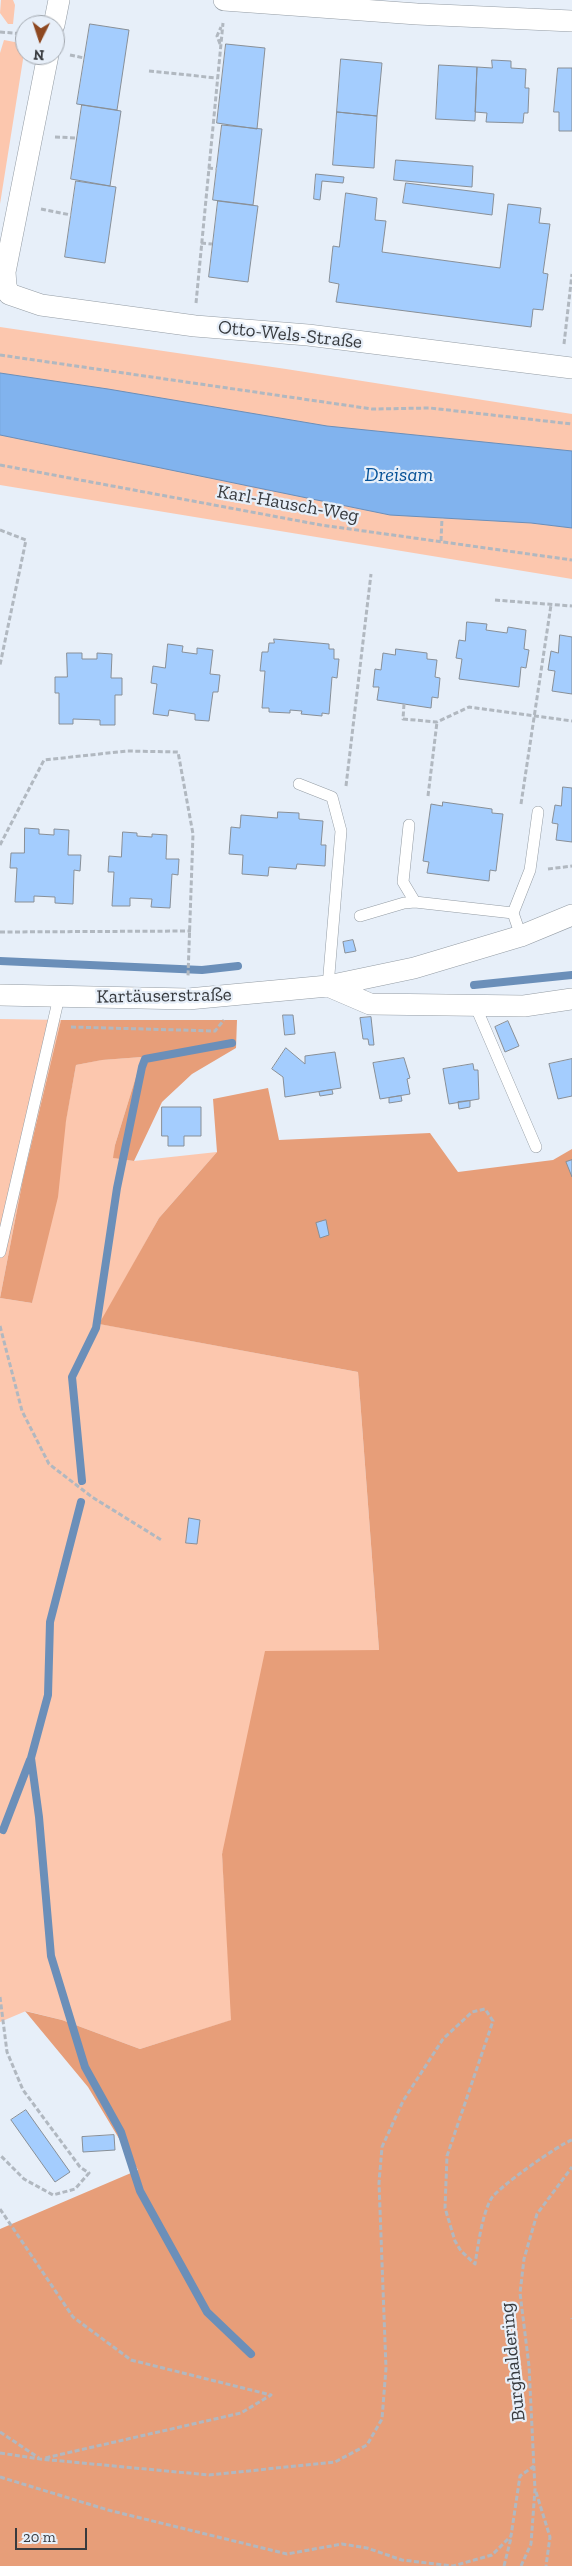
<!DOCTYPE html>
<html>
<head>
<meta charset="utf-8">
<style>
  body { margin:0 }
  #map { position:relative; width:572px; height:2566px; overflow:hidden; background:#e7eff9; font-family:"Zilla Slab",serif }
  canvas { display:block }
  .north { position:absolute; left:15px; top:15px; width:50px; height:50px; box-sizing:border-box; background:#e7eff9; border:1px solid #a1a7ae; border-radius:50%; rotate:184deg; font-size:14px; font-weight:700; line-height:20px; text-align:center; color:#373a3e }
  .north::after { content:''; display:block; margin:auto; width:18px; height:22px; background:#8e4821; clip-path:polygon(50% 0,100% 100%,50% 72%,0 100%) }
  .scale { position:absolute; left:15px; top:2528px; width:72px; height:22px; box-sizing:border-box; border:2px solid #373a3e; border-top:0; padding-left:6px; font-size:15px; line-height:18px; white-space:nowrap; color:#373a3e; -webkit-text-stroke:4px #e7eff9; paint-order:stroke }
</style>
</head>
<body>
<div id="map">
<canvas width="572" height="2566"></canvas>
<div class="north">N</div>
<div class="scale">20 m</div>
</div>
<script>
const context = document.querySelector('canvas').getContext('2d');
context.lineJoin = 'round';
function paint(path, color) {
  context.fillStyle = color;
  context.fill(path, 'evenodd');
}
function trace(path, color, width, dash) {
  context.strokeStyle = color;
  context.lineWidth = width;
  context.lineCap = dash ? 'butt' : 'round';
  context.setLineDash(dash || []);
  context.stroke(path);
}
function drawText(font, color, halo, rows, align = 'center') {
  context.font = font + ' "Zilla Slab",serif';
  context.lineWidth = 4.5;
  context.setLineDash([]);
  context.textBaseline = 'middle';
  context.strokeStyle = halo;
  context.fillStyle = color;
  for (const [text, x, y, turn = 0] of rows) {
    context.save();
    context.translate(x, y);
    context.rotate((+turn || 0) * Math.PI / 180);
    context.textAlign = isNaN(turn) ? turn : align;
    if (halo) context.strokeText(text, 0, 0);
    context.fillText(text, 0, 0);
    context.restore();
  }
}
const green = new Path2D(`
  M1,0h12l2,5 -2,19h-5l-8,-11z
  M4,40l21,4v3l-25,157v-151z
  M0,327l286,42 286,45v165l-572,-94z
  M0,1019l61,1 -38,159 -23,119 32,5 44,-238 25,-5 41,-3 -27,88 -1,13 20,3 83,-9 -58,66 -59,106 258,48 21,278 -157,203 10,167 -92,29 -78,-29 -36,-9 -26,11z`);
const forest = new Path2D(`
  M61,1020h176l-1,28 -44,26 -30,28 -28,59 -21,-3 2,-13 27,-88 -40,3 -26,5 -10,56 -8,76 -26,106 -32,-5 23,-119z
  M268,1088l11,52 151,-7 28,39 95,-12 19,-11v1417h-572v-337l138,-59 -50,-83 -63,-76 37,9 78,29 91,-29 -9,-166 43,-203 114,-1 -21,-278 -259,-48 60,-106 58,-66 -4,-53z`);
const water = new Path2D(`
  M0,373l108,16 219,37 245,25v77l-41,-5 -141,-8 -390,-80z`);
const stream = new Path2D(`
  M0,961l202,9 36,-4
  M474,985l98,-10
  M82,1481l-10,-104 24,-49 21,-140 25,-121 3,-8 87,-16
  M81,1502l-31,120 -2,73 -17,63 8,59 12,139 34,111 36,65 19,59 67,121 44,42
  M3,1830l27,-70`);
const building = new Path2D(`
  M90,24l39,6 -12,80 -40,-6z
  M226,44l39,4 -8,81 -40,-6z
  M341,59l41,4 -5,53 -40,-4z
  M492,60l19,1v7l15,1 -1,19h4l-1,25h-4l-1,10 -37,-1 1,-9 -12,-1 2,-45 15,1z
  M439,65l38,2 -2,54 -39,-2z
  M558,68h14v63h-13v-19h-5z
  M82,105l39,6 -11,75 -39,-7z
  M337,112l40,4 -3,52 -41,-3z
  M222,125l40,4 -9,76 -40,-5z
  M396,160l77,6 -1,21 -78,-7z
  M316,174l28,3 -1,6 -21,-2 -2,19 -6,-1z
  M76,181l40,6 -11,76 -40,-6z
  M406,183l88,11 -2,21 -89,-12z
  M346,193l31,5 -2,22 11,1 -4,31 118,16 8,-64 33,4 -2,15 11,1 -7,49 5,1 -5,36 -10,-1 -2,18 -195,-25 3,-18 -10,-2 4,-36 6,1z
  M218,201l40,5 -10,76 -39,-5z
  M467,622l20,2 -1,6 21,3 1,-6 18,3 -2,19 5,1 -3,18 -5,-1 -2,20 -60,-8 3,-20 -6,-1 3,-18 6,1z
  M560,635l12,2v57l-20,-3 3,-20 -7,-1 3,-19 7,2z
  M274,639l55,5v5h5v10h5l-2,19 -5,-1 -3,37 -7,-1v3l-21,-2 1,-3 -12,-1v3l-21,-1v-4h-7l3,-37h-5l2,-19h6l1,-9h5z
  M168,644l15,2 -1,6 15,2v-6l16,2 -3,24 10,1 -2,17h-5l-4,29 -14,-1v-6l-26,-4 -1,6 -15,-2 4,-30 -6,-1 2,-17 12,2z
  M396,649l31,4v6l10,1 -2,17 5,1 -2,20 -6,-1 -1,11 -54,-8 2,-13h-6l2,-18 6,1 2,-17 12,2z
  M67,653h15v6h15v-6l15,1 -1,24h11v17h-7v30h-15v-5l-27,-1v5h-14v-31h-4v-16h12z
  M563,787l9,1v54l-16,-2 2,-16 -6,-1 3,-18 6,1z
  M443,802l49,7v4l11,1 -7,57 -6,-1 -1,11 -62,-8 2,-11 -6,-1 8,-57 11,2z
  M278,812l21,1v6l24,2 -2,24h5l-1,21 -28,-2 -1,5 -27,-2 -1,9 -26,-2 1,-19 -14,-1 2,-27 9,1 1,-13 36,3z
  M25,828l14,1v5l15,1v-6l15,1 -1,25h13l-1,16 -6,-1 -1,34 -18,-1v-6l-21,-1v6h-19l2,-34h-7l1,-15h13z
  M123,832l14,1v3l15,1v-3l15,1 -1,24h13l-1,16 -6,-1 -2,34 -19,-1 1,-8 -22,-1v8h-18l2,-34h-6l1,-16 12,1z
  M353,940l3,11 -11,2 -2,-11z
  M283,1015h10l2,19 -10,1z
  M371,1017l3,28h-5l-1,-6h-5l-3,-21z
  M508,1021l11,25 -14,6 -10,-25z
  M286,1048l19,16v-8l30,-4 6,36 -56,9 -2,-20 -11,-8z
  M404,1058l6,20 -3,1 3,15 -30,5 -7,-36z
  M572,1059v37l-14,3 -9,-35z
  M473,1064l1,6h4l1,29 -30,5 -6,-35z
  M332,1090l1,4 -13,2 -1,-4z
  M401,1096l1,5 -13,2v-5z
  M470,1101v6l-11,2 -1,-7z
  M162,1107h39v29h-17v10h-16v-10h-6z
  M572,1160v17l-6,-15z
  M326,1220l3,15 -9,3 -4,-15z
  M189,1518l11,2 -3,24 -11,-1z
  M26,2110l44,62 -15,10 -44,-62z
  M114,2135l1,15 -32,2 -1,-15z`);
const path = new Path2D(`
  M0,32l25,2
  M220,44l-3,-8 4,-9
  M70,55l14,3
  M149,71l68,7
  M55,137l22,1
  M208,168l9,1
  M41,209l30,6
  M201,243l11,1
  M196,303l27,-280
  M564,344l8,-70
  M0,355l372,54 58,-1 142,16
  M0,465l321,60 251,35
  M0,530l26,10 -26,125
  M441,541l1,-23
  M495,600l77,6
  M404,704l-1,15 34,3 32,-15 103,14
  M346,786l25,-212
  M428,796l9,-74
  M521,804l30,-199
  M0,845l44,-85 83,-9 51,1 15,82 -5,142
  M548,869l24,-3
  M0,932l191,-1
  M71,1027l144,4 9,-11
  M0,1326l22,85 27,53 43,33 71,44
  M0,1997l7,55 16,38 57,77 9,6 -14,16 -22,6 -29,-16 -24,-24
  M0,2209l73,108 58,43 140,35 -30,18 -196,45
  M572,2318v1
  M0,2432l39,26
  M0,2453l40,6 169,16 126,-13 32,-17 15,-26 4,-51 -7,-185 3,-36 21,-46 40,-62 29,-27 13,-3 8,12 -46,135 -2,52 10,33 6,10 14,13c3,-18 7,-49 16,-65 6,-11 67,-54 81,-59
  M0,2477l108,33 179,44 55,-10 25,4 35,12 51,6 39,-11 19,-19 9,-60 14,-10
  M536,2492l14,45 -4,29
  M504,2566l7,-28
  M521,2566l10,-22 4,-55 -6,-123 -9,-73 4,-34 13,-45 35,-47`);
const service = new Path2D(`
  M299,784l33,13 9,34 -13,155
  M409,825l-6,57 12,20
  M360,916l44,-13 11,-1 98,11
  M521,936l-8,-23 17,-43 8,-58
  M475,1005l61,142
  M0,1252l59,-255`);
const minor = new Path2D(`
  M224,0l193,14 155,7
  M54,25l5,-25
  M48,55l-43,217 1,14 3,8 32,11 154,21 113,9 264,33
  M328,986l42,18 154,2 48,-7
  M0,995l188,4 140,-13 86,-18 107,-32 51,-21`);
const streetNames = [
  ["Otto-Wels-Straße",290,335,6],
  ["Karl-Hausch-Weg",288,504,10],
  ["Kartäuserstraße",164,996,-1],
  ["Burghaldering",513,2362,-96]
];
const waterNames = [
  ["Dreisam",399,475]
];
paint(green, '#fcc7ae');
paint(forest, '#e79e79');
paint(water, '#81b3ee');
trace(water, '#6b8fb9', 1);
trace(stream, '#6b8fb9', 8);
paint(building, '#a4cdfe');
trace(building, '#888f97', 1);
trace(service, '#949ca4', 12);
trace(minor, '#949ca4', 22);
trace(path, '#b1b8c0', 3, [5, 2.5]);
trace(service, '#fff', 11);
trace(minor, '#fff', 21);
drawText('19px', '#373a3e', '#e7eff9', streetNames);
drawText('italic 20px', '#055196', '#e7eff9', waterNames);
</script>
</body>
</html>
